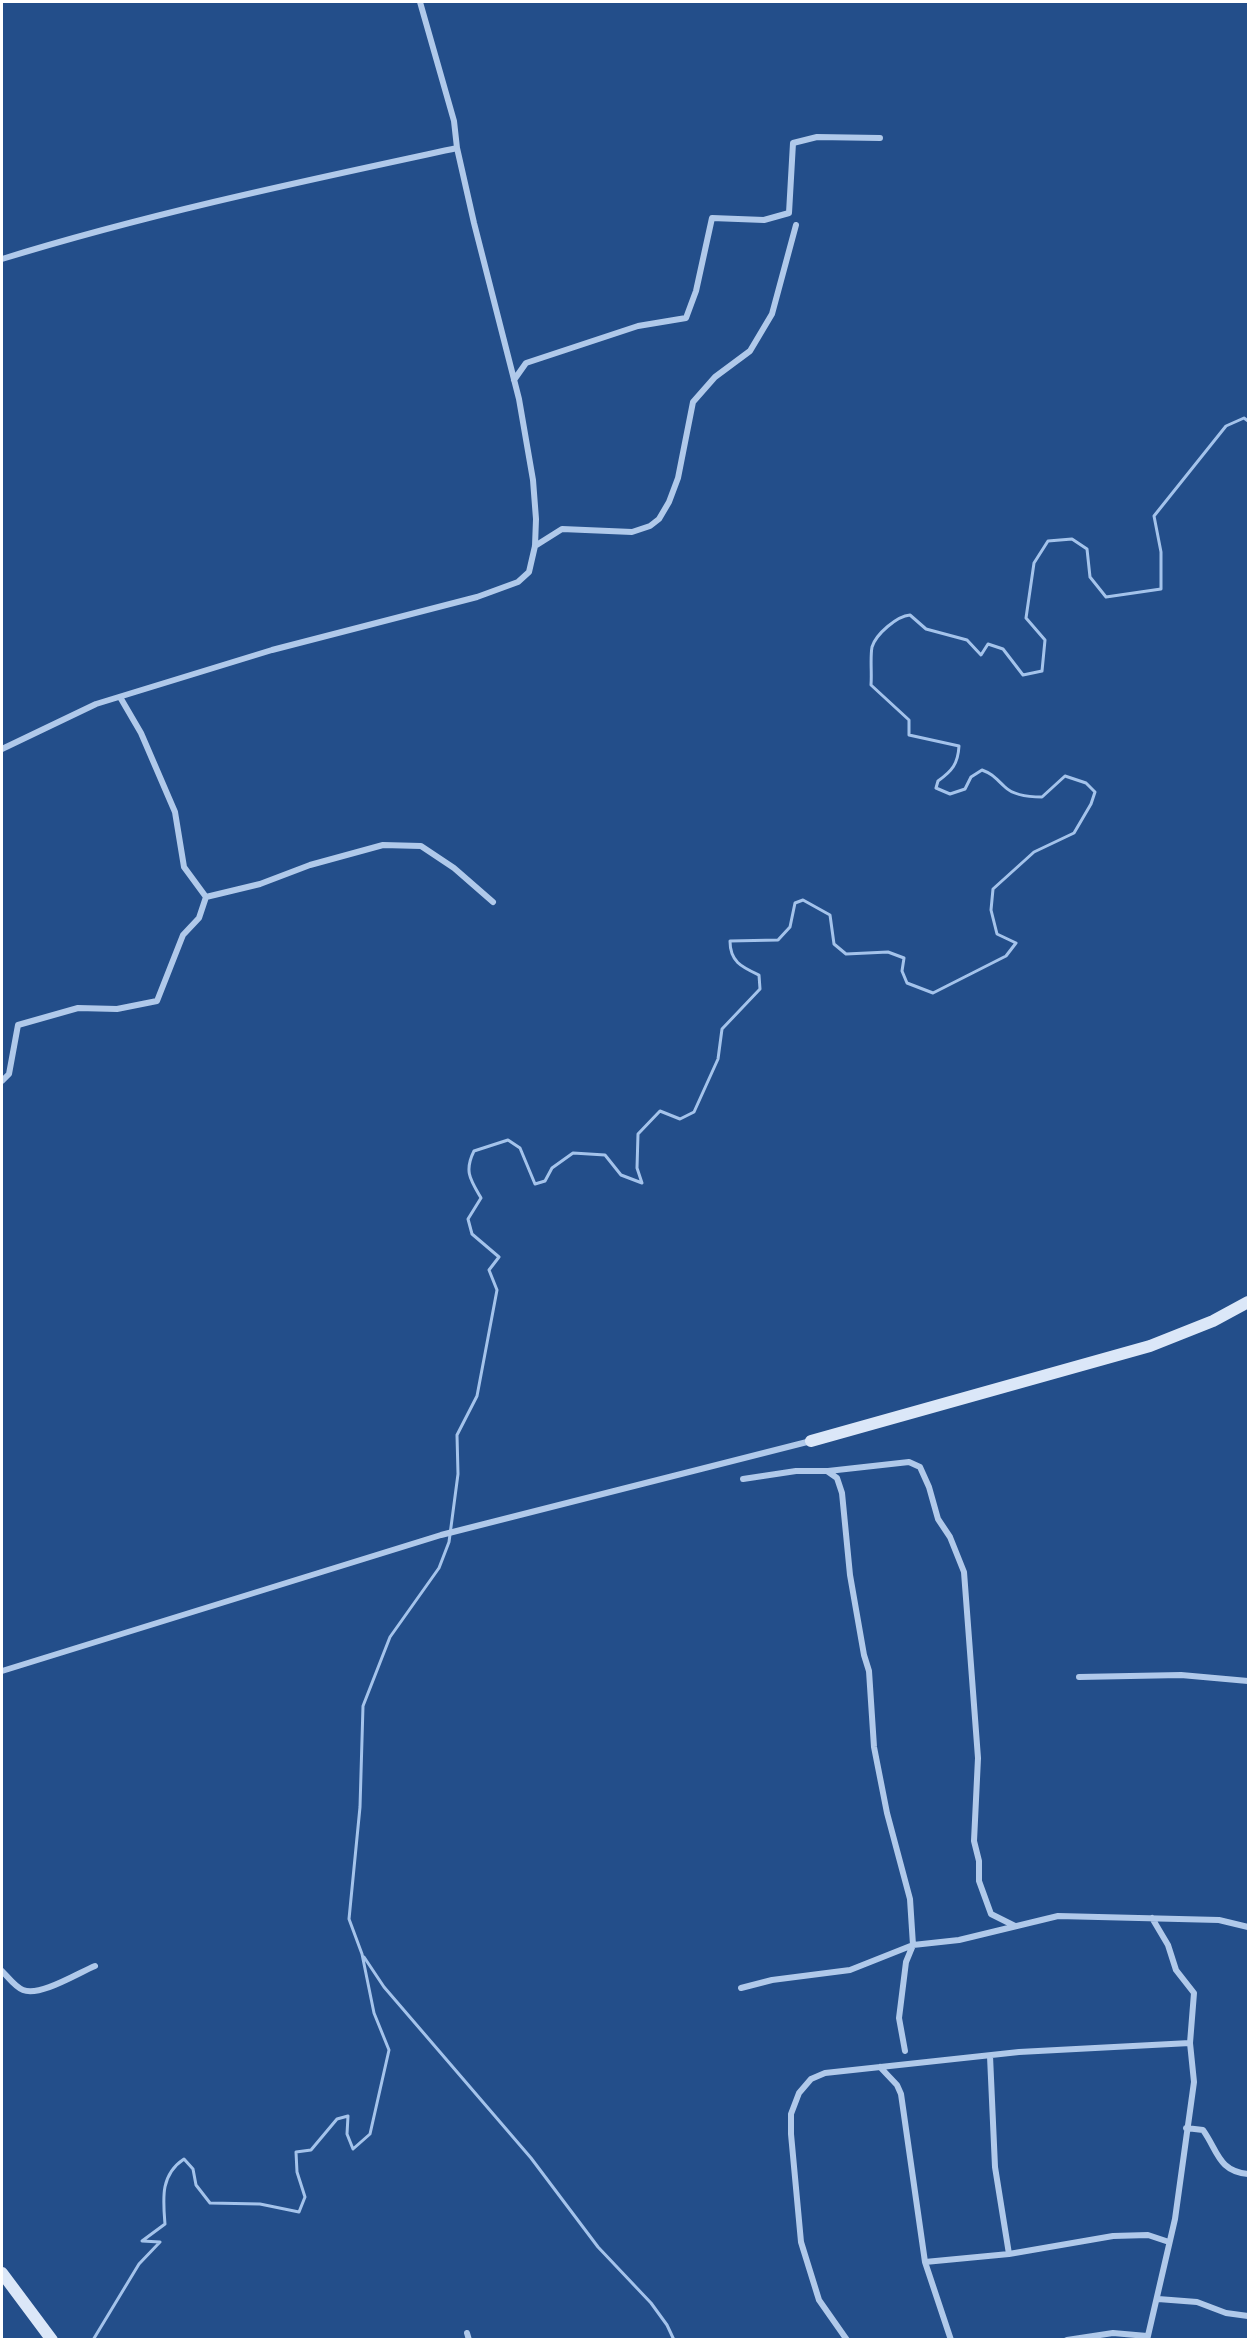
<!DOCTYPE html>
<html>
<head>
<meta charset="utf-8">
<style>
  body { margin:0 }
  #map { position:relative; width:1250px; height:2341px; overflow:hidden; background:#234e8a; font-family:"Sofia Sans Condensed",sans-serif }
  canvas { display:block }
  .frame { position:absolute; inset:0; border:3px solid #fff; pointer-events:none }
</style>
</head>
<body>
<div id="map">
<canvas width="1250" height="2341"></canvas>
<div class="frame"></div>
</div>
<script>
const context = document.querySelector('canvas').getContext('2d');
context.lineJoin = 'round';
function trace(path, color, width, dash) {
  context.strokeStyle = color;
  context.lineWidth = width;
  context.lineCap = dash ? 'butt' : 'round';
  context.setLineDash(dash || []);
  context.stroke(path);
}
const stream = new Path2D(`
  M364,1957l20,30 147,171 67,89 53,56 16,22 7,15
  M93,2340l46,-76 21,-22 -18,-1 23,-17c-2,-25 -5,-49 19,-65l9,10 3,16 14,18 50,1 39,8 6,-15 -8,-25 -1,-20 15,-2 26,-31 11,-3 -1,18 6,15 17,-15 19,-84 -15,-37 -12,-59 -13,-35 11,-112 3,-101 27,-69 49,-69 10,-26 9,-68 -1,-39 20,-39 20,-106 -8,-20 10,-13 -27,-23 -4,-15 13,-21c-11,-19 -17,-27 -7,-47l34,-11 12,8 15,36 10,-3 7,-13 21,-15 32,2 16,20 21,8 -5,-15 1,-34 22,-23 20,8 14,-7 24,-53 4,-30 38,-40 -1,-14c-17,-8 -29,-13 -29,-34l48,-1 12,-13 5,-24 8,-3 27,15 4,29 12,10 42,-2 16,6 -2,13 5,12 26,10 73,-37 10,-13 -19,-9 -6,-24 2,-21 41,-37 40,-19 17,-29 4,-12 -9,-9 -21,-7 -23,21c-12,0 -28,-1 -37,-10 -9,-8 -12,-13 -23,-17l-11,7 -6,12 -15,5 -14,-6 2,-7c14,-10 20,-17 21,-35l-50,-11v-15l-38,-35c1,-12 -1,-27 1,-38 4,-13 25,-31 38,-32l16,14 41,11 14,15 7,-11 15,5 20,26 19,-4 3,-31 -19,-22 8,-55 14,-22 24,-2 15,10 3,28 16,20 55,-8v-37l-7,-36 72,-90 18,-8 4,3`);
const street = new Path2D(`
  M2,259c149,-46 302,-78 455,-111
  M514,380l12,-17 112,-37 48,-8 10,-27 16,-73 52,2 25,-7 4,-70 24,-6 63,1
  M535,546l27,-17 70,3 18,-6 9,-7 10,-17 9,-24 15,-76 22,-25 35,-26 22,-37 24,-89
  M120,697l21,36 34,79 9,55 22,30
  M2,749l94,-45 176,-54 205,-53 41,-15 11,-10 6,-26 1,-27 -3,-39 -14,-81 -45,-176 -17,-75 -3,-27 -34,-119
  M2,1081l7,-7 9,-49 60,-17 39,1 40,-8 26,-66 16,-17 7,-21 54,-13 50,-19 73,-20 38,1 33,22 39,34
  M828,1471l81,-9 11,5 9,20 9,32 12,18 14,35 14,186 -4,83 5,20v20l12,33 24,12
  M743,1479l53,-8h31l10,7 5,15 8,82 14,80 5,16 5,76 13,66 23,86 3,46 -7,17 -7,56 6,33
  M2,1671l439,-136 370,-94
  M1079,1677l102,-2 67,6
  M2,1971c6,6 13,16 21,19 17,7 55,-17 72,-24
  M741,1988l31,-8 78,-10 63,-25 46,-5 99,-24 161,4 29,7
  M990,2056l5,111 14,87
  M880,2067l17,18 4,9 24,168 26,78
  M1186,2128l17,2c15,21 15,41 45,44
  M925,2262l84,-8 104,-18 35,-1 21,7
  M1158,2299l39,3 29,11 22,3
  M467,2333l2,7
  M847,2340l-28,-40 -18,-58 -10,-108v-20l8,-21 12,-14 14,-6 194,-21 171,-9
  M1067,2340l46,-7 34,3
  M1147,2340l28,-121 19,-137 -4,-39 4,-50 -18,-23 -8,-25 -16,-27`);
const secondary = new Path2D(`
  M811,1441l339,-95 63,-25 35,-19
  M2,2273l50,67`);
trace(stream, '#a4c3eb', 3);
trace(street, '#b0c9ea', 6);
trace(secondary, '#dbe7f8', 12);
</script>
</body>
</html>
